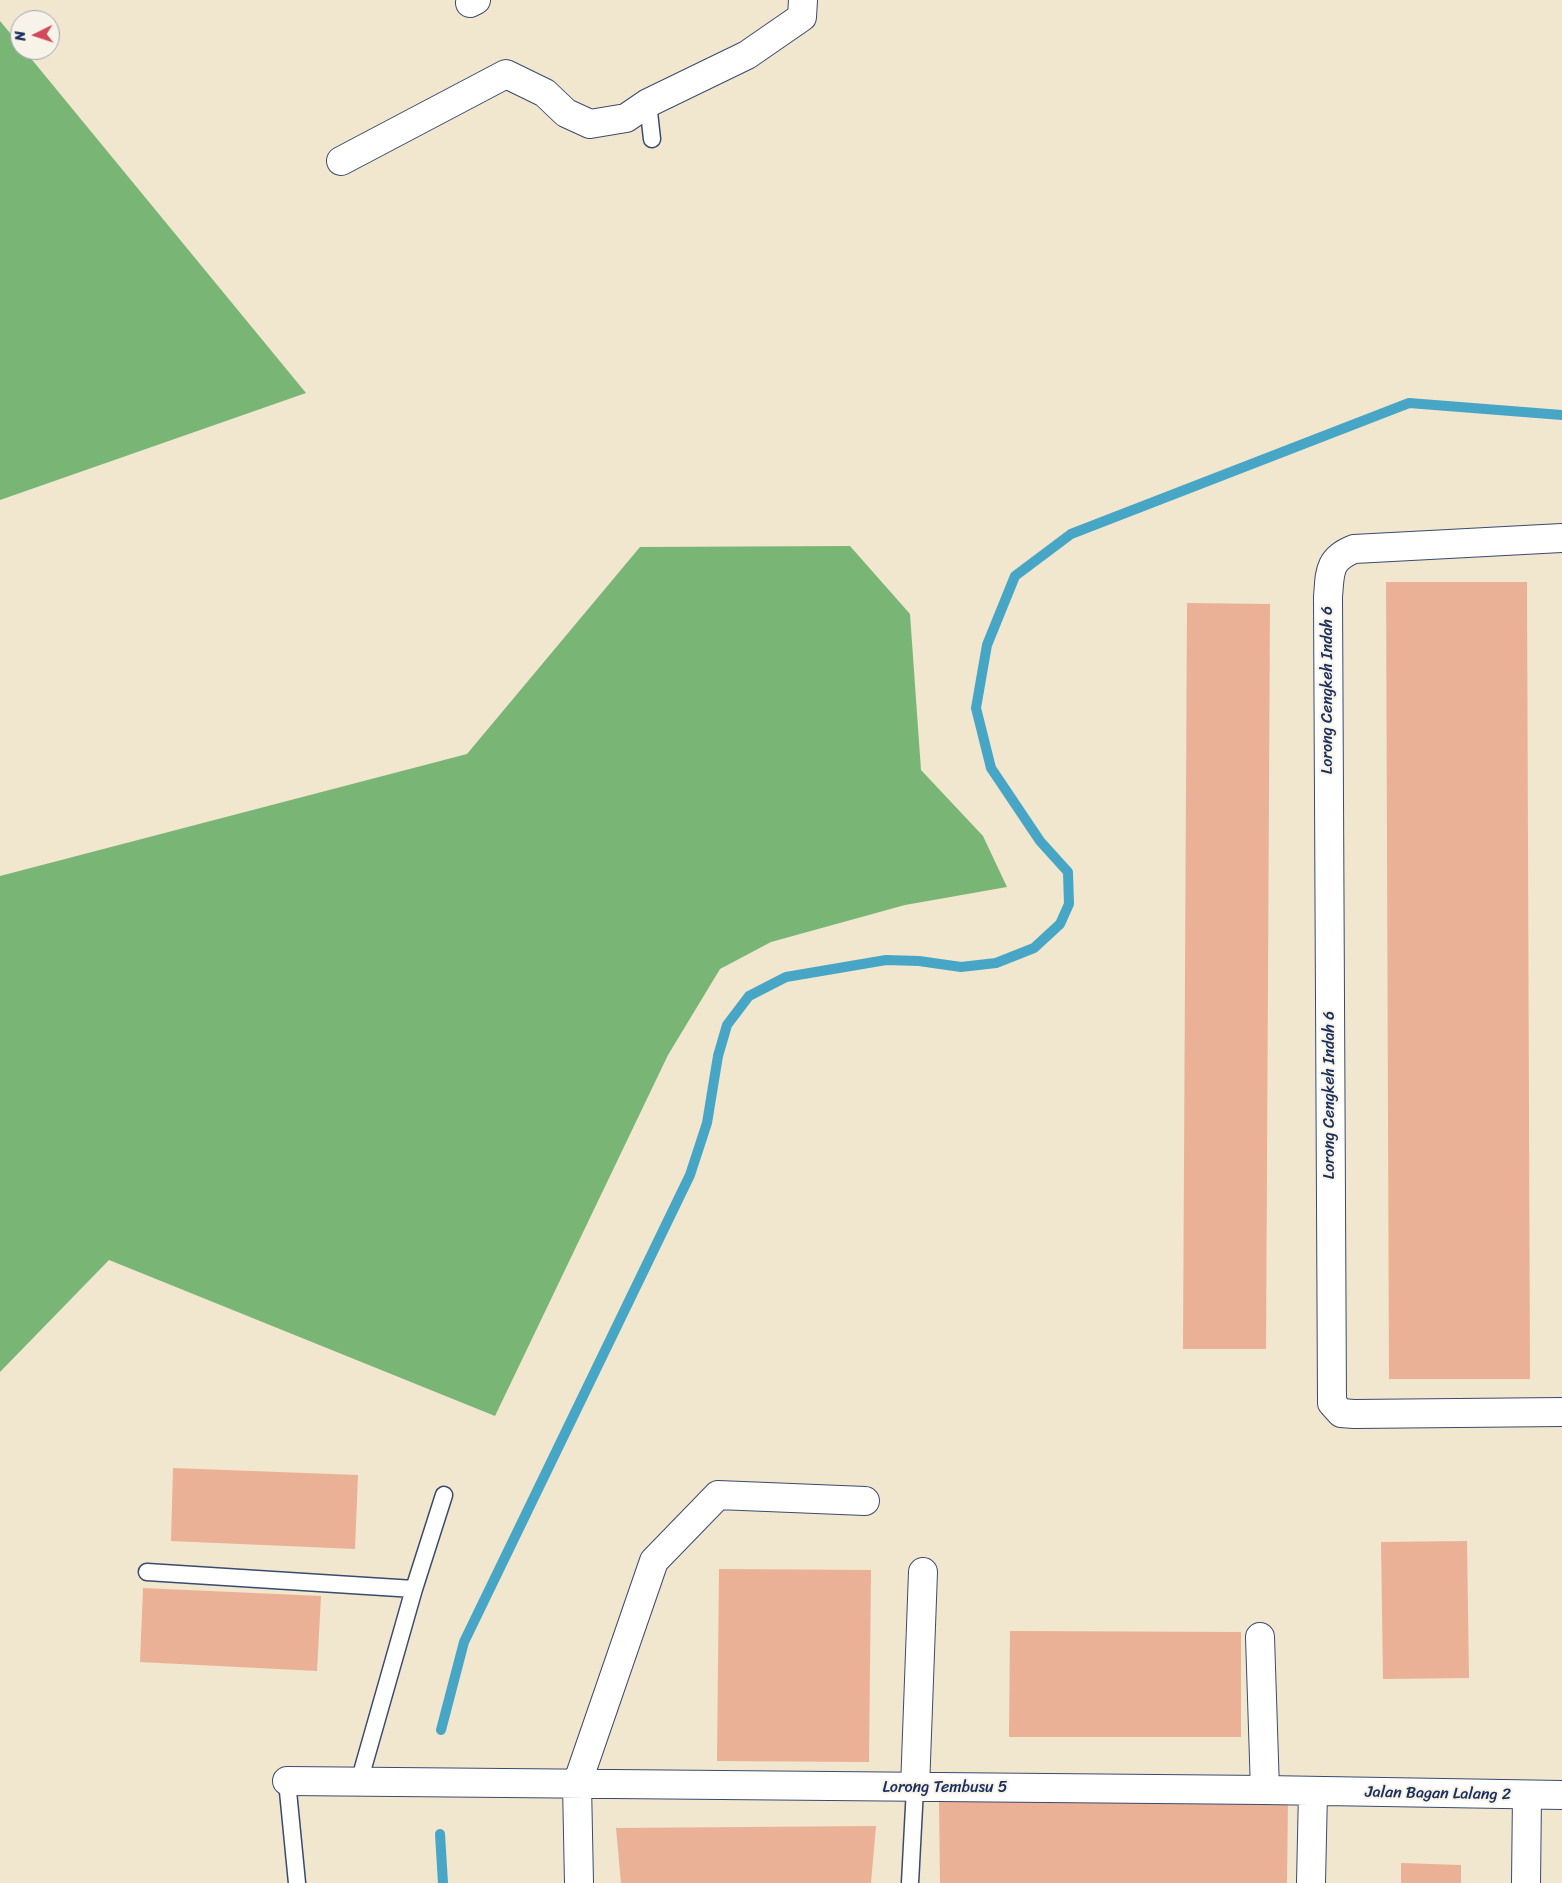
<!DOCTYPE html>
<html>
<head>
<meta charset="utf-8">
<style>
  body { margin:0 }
  #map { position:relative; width:1562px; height:1883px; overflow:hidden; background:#f1e6ce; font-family:Sriracha,sans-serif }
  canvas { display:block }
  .north { position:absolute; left:10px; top:10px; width:50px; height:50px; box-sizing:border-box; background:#f7f3e8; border:1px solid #9fa5b1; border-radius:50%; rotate:266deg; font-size:14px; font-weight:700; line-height:20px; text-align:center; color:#1b2f5e }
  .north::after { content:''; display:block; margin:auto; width:18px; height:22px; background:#d1495b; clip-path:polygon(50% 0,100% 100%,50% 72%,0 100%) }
</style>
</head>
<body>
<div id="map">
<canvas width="1562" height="1883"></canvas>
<div class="north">N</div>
</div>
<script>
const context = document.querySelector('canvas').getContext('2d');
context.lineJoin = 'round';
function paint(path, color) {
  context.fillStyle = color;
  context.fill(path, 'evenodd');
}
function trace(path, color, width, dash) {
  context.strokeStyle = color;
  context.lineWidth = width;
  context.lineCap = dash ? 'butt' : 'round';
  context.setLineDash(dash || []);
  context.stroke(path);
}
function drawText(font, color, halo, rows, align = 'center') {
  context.font = font + ' Sriracha,sans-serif';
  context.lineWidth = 4;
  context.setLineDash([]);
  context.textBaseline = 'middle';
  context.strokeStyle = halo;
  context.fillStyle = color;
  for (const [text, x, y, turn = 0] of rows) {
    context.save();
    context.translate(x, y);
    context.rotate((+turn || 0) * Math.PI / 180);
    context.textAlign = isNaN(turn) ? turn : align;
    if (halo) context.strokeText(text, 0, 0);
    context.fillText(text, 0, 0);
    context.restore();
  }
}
const forest = new Path2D(`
  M0,21l20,24v5h4l282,343 -306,107z
  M850,546l60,68 11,156 62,66 24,51 -102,18 -134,37 -51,27 -52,86 -173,361 -386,-156 -109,112v-496l467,-122 173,-207z`);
const stream = new Path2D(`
  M441,1730l23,-88 226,-467 17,-52 11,-67 9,-31 22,-29 37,-19 100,-17 33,1 42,6 35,-4 38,-15 26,-24 9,-20 -1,-32 -28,-31 -49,-73 -15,-60 11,-63 28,-69 56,-42 338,-131 153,12
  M440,1834l3,49`);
const building = new Path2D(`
  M1386,582h141l3,797h-141z
  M1187,603l83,1 -4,745h-83z
  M173,1468l185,7 -3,74 -184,-8z
  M1467,1541l2,137 -86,1 -2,-137z
  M719,1569l152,1 -2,192 -152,-1z
  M143,1588l178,8 -4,75 -177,-9z
  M1010,1631l231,1v105h-232z
  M1288,1799l-1,84h-347l-1,-83z
  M876,1826l-5,57h-250l-5,-55z
  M1401,1863l60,2v18h-60z`);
const service = new Path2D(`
  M648,103l4,36
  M147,1572l267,17
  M287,1781l10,102
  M359,1782l55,-193 30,-94
  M910,1883l5,-95`);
const minor = new Path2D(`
  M470,3l6,-3
  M341,161l165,-87 39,19 21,20 24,11 36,-6 22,-15 99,-48 55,-38 1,-17
  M1562,538l-208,11c-26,10 -24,24 -26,48l4,806 9,10 13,1 208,-2
  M1260,1637l5,153
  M287,1781l978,9 297,5
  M915,1788l8,-216
  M579,1883l-2,-99 77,-223 64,-66 147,6
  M1311,1883l2,-92
  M1526,1883l1,-88`);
const streetNames = [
  ["Lorong Cengkeh Indah 6",1328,690,-90],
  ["Lorong Cengkeh Indah 6",1330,1095,-90],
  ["Lorong Tembusu 5",945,1788],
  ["Jalan Bagan Lalang 2",1438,1794,1]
];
paint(forest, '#79b675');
trace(stream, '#47a6c6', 10);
paint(building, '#eab196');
trace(service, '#3b4a6f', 19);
trace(minor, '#3b4a6f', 30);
trace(service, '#fff', 16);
trace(minor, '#fff', 28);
drawText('16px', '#1b2f5e', '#f7f3e8', streetNames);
</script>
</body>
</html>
